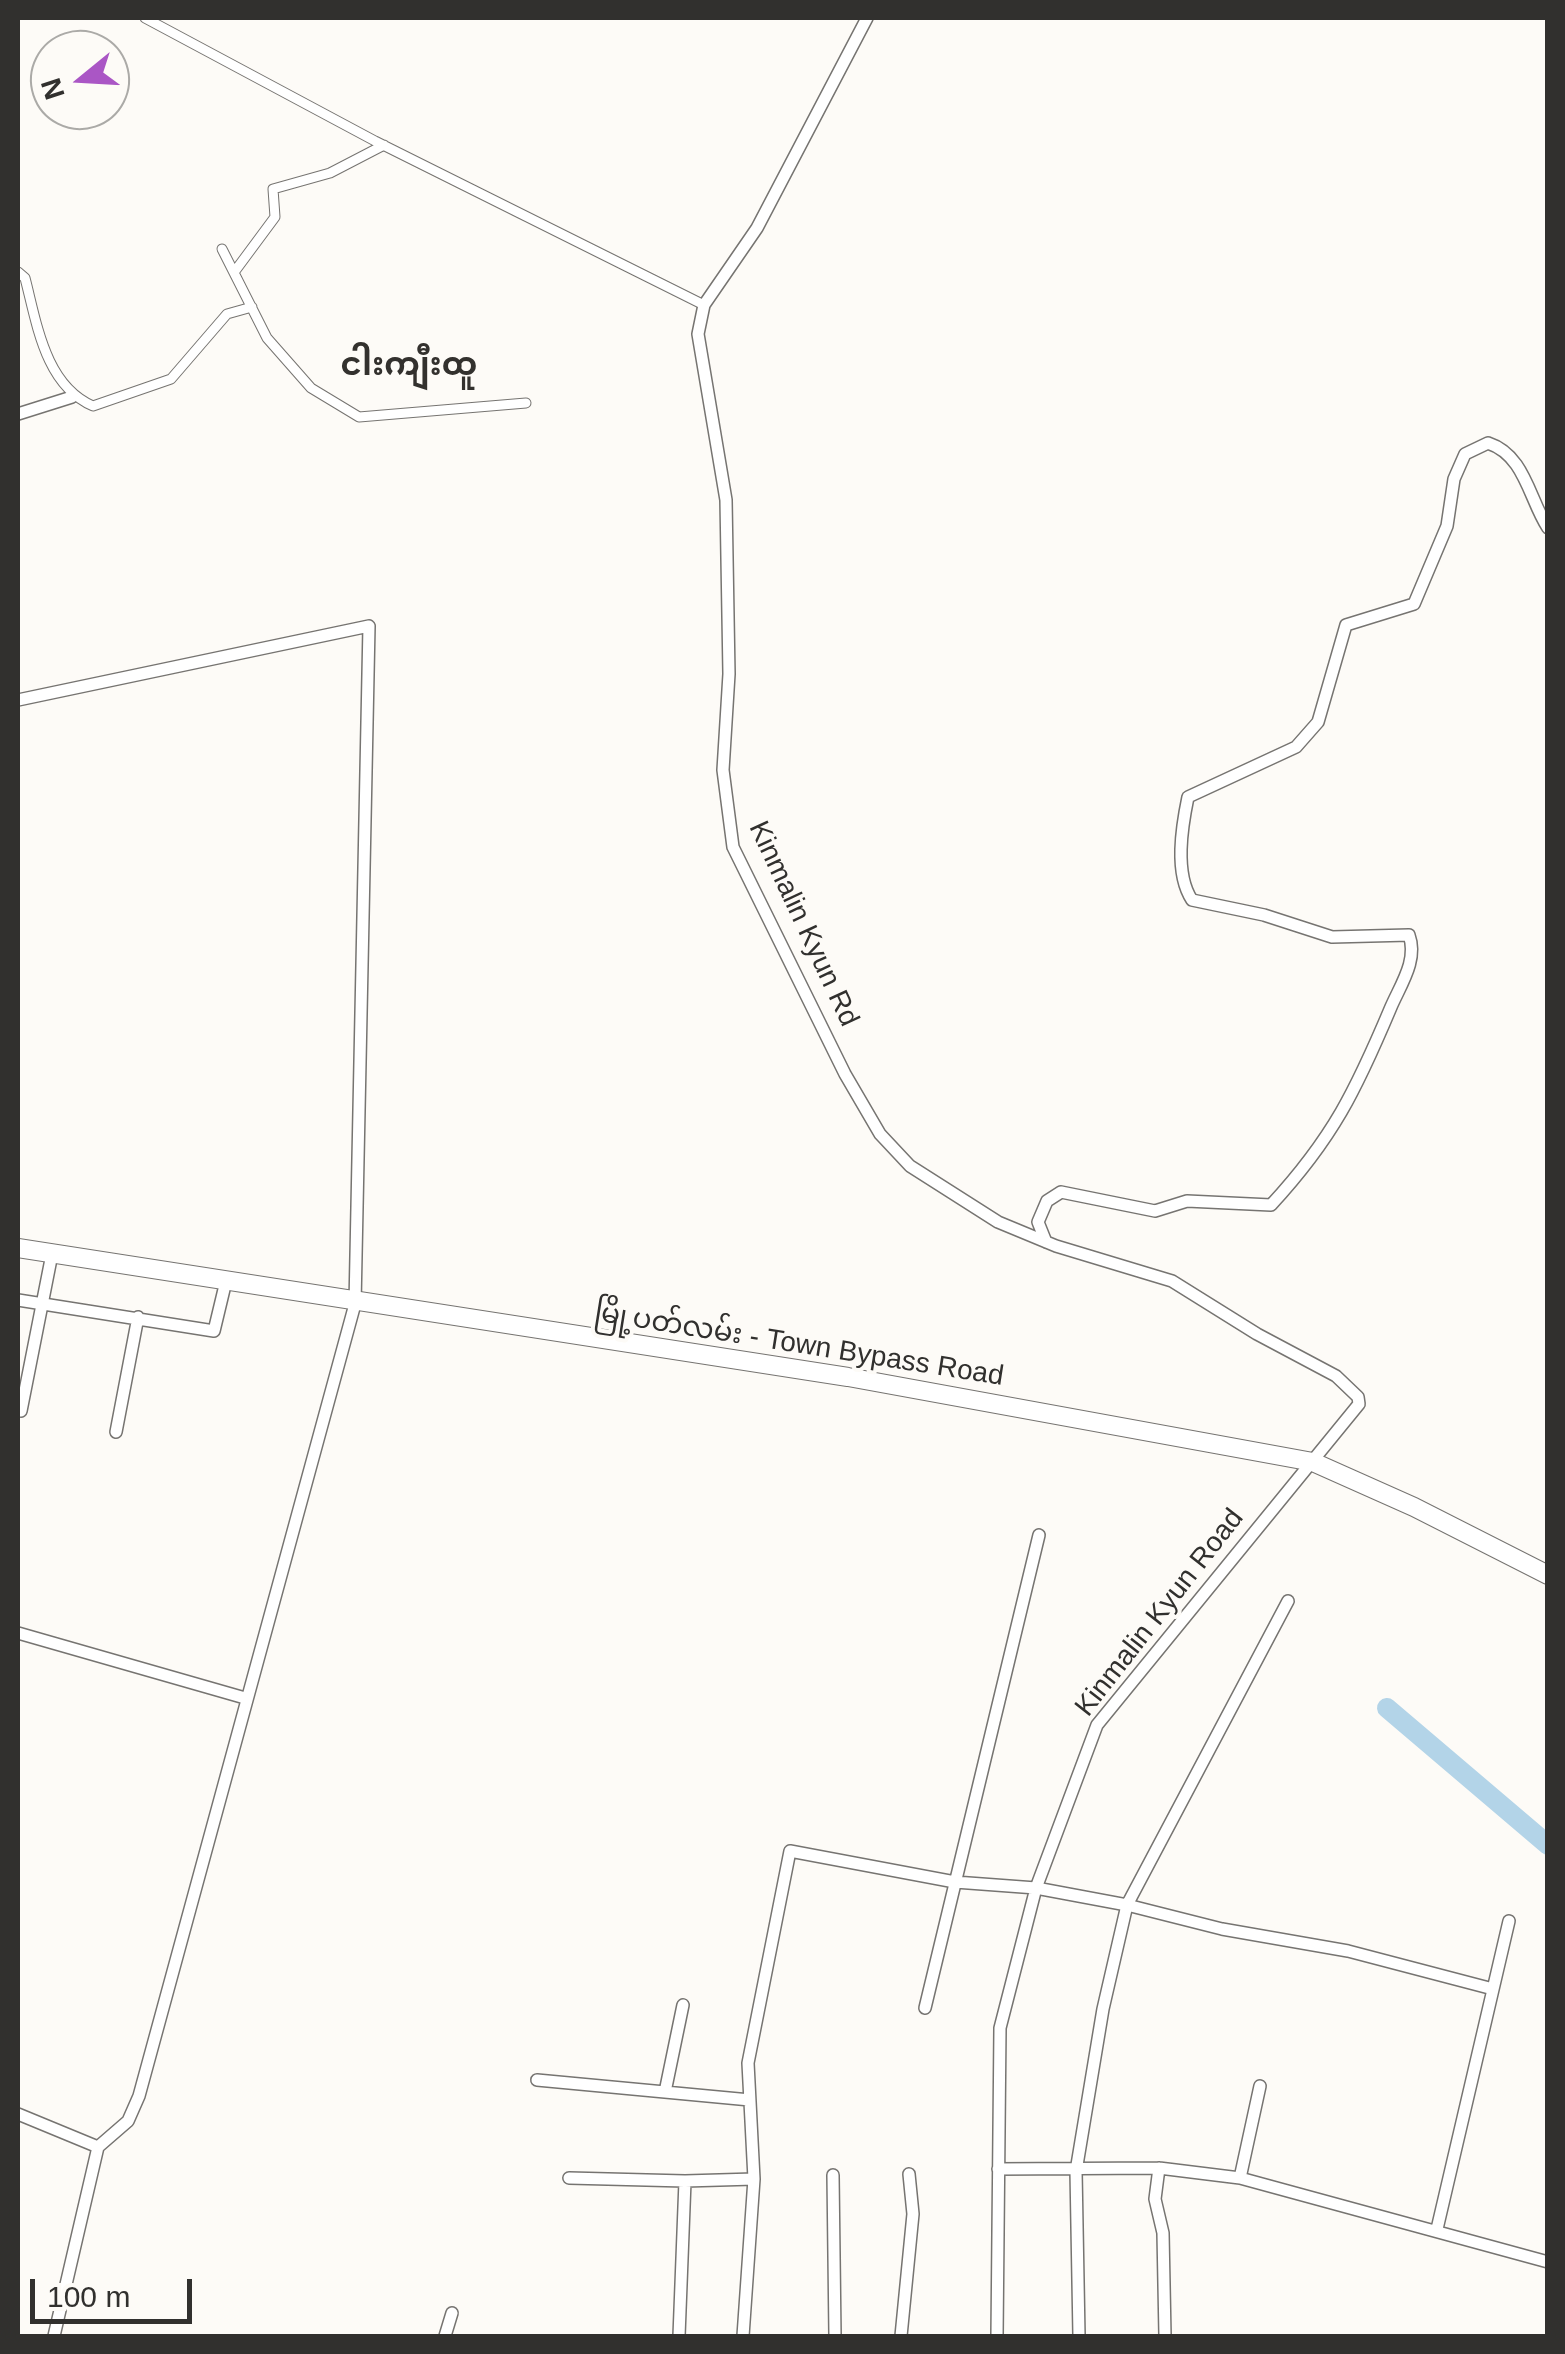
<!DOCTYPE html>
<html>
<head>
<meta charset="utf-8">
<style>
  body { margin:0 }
  #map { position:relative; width:1565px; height:2354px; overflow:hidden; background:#fdfbf7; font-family:Helvetica,sans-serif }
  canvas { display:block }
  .frame { position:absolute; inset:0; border:20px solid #31302e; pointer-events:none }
  .north { position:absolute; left:30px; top:30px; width:100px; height:100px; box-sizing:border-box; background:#fdfbf7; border:2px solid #abaaa7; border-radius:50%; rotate:252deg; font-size:28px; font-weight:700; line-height:40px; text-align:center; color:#31302e }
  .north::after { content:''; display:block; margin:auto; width:35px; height:45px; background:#aa56c5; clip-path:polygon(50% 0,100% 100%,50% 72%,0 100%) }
  .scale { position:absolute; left:30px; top:2279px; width:162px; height:45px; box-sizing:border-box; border:5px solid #31302e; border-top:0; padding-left:12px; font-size:30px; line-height:35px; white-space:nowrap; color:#31302e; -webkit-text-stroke:8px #fdfbf7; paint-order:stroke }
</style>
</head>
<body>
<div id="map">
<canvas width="1565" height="2354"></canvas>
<div class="frame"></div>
<div class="north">N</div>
<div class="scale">100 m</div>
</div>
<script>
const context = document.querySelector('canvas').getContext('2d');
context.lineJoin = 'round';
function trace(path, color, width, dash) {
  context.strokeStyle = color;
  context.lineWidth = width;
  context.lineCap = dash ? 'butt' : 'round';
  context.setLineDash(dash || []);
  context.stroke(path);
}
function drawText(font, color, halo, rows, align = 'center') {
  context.font = font + ' Helvetica,"Noto Sans Myanmar",sans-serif';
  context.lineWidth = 8;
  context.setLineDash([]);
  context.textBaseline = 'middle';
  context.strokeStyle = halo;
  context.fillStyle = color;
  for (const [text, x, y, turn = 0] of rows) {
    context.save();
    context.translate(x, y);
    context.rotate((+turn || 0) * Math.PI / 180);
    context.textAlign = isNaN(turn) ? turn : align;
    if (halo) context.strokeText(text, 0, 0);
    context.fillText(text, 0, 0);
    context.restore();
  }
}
const river = new Path2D(`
  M1387,1708l161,137`);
const pedestrian = new Path2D(`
  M145,18l230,123 329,164
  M222,249l45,89 44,50 48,29 167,-14
  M235,271l40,-54 -2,-28 57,-16 54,-28
  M18,272l7,6c12,46 20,107 68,128l78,-27 56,-65 25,-7`);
const minor = new Path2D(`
  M867,18l-110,210 -53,77 -6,29 28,166 3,174 -6,96 10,77 112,227 35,60 30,32 88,56 58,24 116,35 85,53 79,42 22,21 1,7 -262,321 -61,163 -36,140 -3,308
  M18,414l54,-17
  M18,700l351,-74 -14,678 -216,792 -11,25 -30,26 -44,189
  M1046,1242l-8,-20 9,-21 14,-9 94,19 32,-10 84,4c62,-67 85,-115 120,-198 10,-23 27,-47 18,-72l-77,2 -68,-22 -72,-15c-18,-27 -10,-74 -4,-103l108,-50 22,-25 28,-97 68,-21 33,-78 7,-47 11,-25 23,-11c37,12 41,56 60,85
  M18,1300l196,31 12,-50
  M21,1411l31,-157
  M116,1432l22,-115
  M18,1633l227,65
  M925,2008l114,-473
  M537,2080l213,20
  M665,2092l18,-87
  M18,2114l80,33
  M1159,2168l-4,31 8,34 2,103
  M998,2169l161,-1 81,10 308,84
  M833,2175l2,161
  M569,2178l116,3
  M1240,2178l20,-92
  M1437,2229l72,-308
  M445,2336l7,-23
  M679,2336l6,-155 69,-2
  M743,2336l11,-157 -6,-116 42,-212 165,31 81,6 91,17 95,24 126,22 145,38
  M901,2336l12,-122 -4,-40
  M1079,2336l-3,-165 27,-162 24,-104 161,-304`);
const secondary = new Path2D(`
  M18,1248l830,129 465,85 101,45 134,68`);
const streetNames = [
  ["Kinmalin Kyun Rd",803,924,65],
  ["မြို့ပတ်လမ်း - Town Bypass Road",799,1345,9],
  ["Kinmalin Kyun Road",1160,1613,-52]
];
const quarterNames = [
  ["ငါးကျီးထူ",409,366]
];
trace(river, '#b3d4e8', 20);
trace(pedestrian, '#767471', 11);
trace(minor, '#767471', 14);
trace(secondary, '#767471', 20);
trace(pedestrian, '#fff', 9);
trace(minor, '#fff', 11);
trace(secondary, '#fff', 18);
drawText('28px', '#31302e', '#fdfbf7', streetNames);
drawText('bold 32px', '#33312e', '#fdfbf7', quarterNames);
</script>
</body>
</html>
